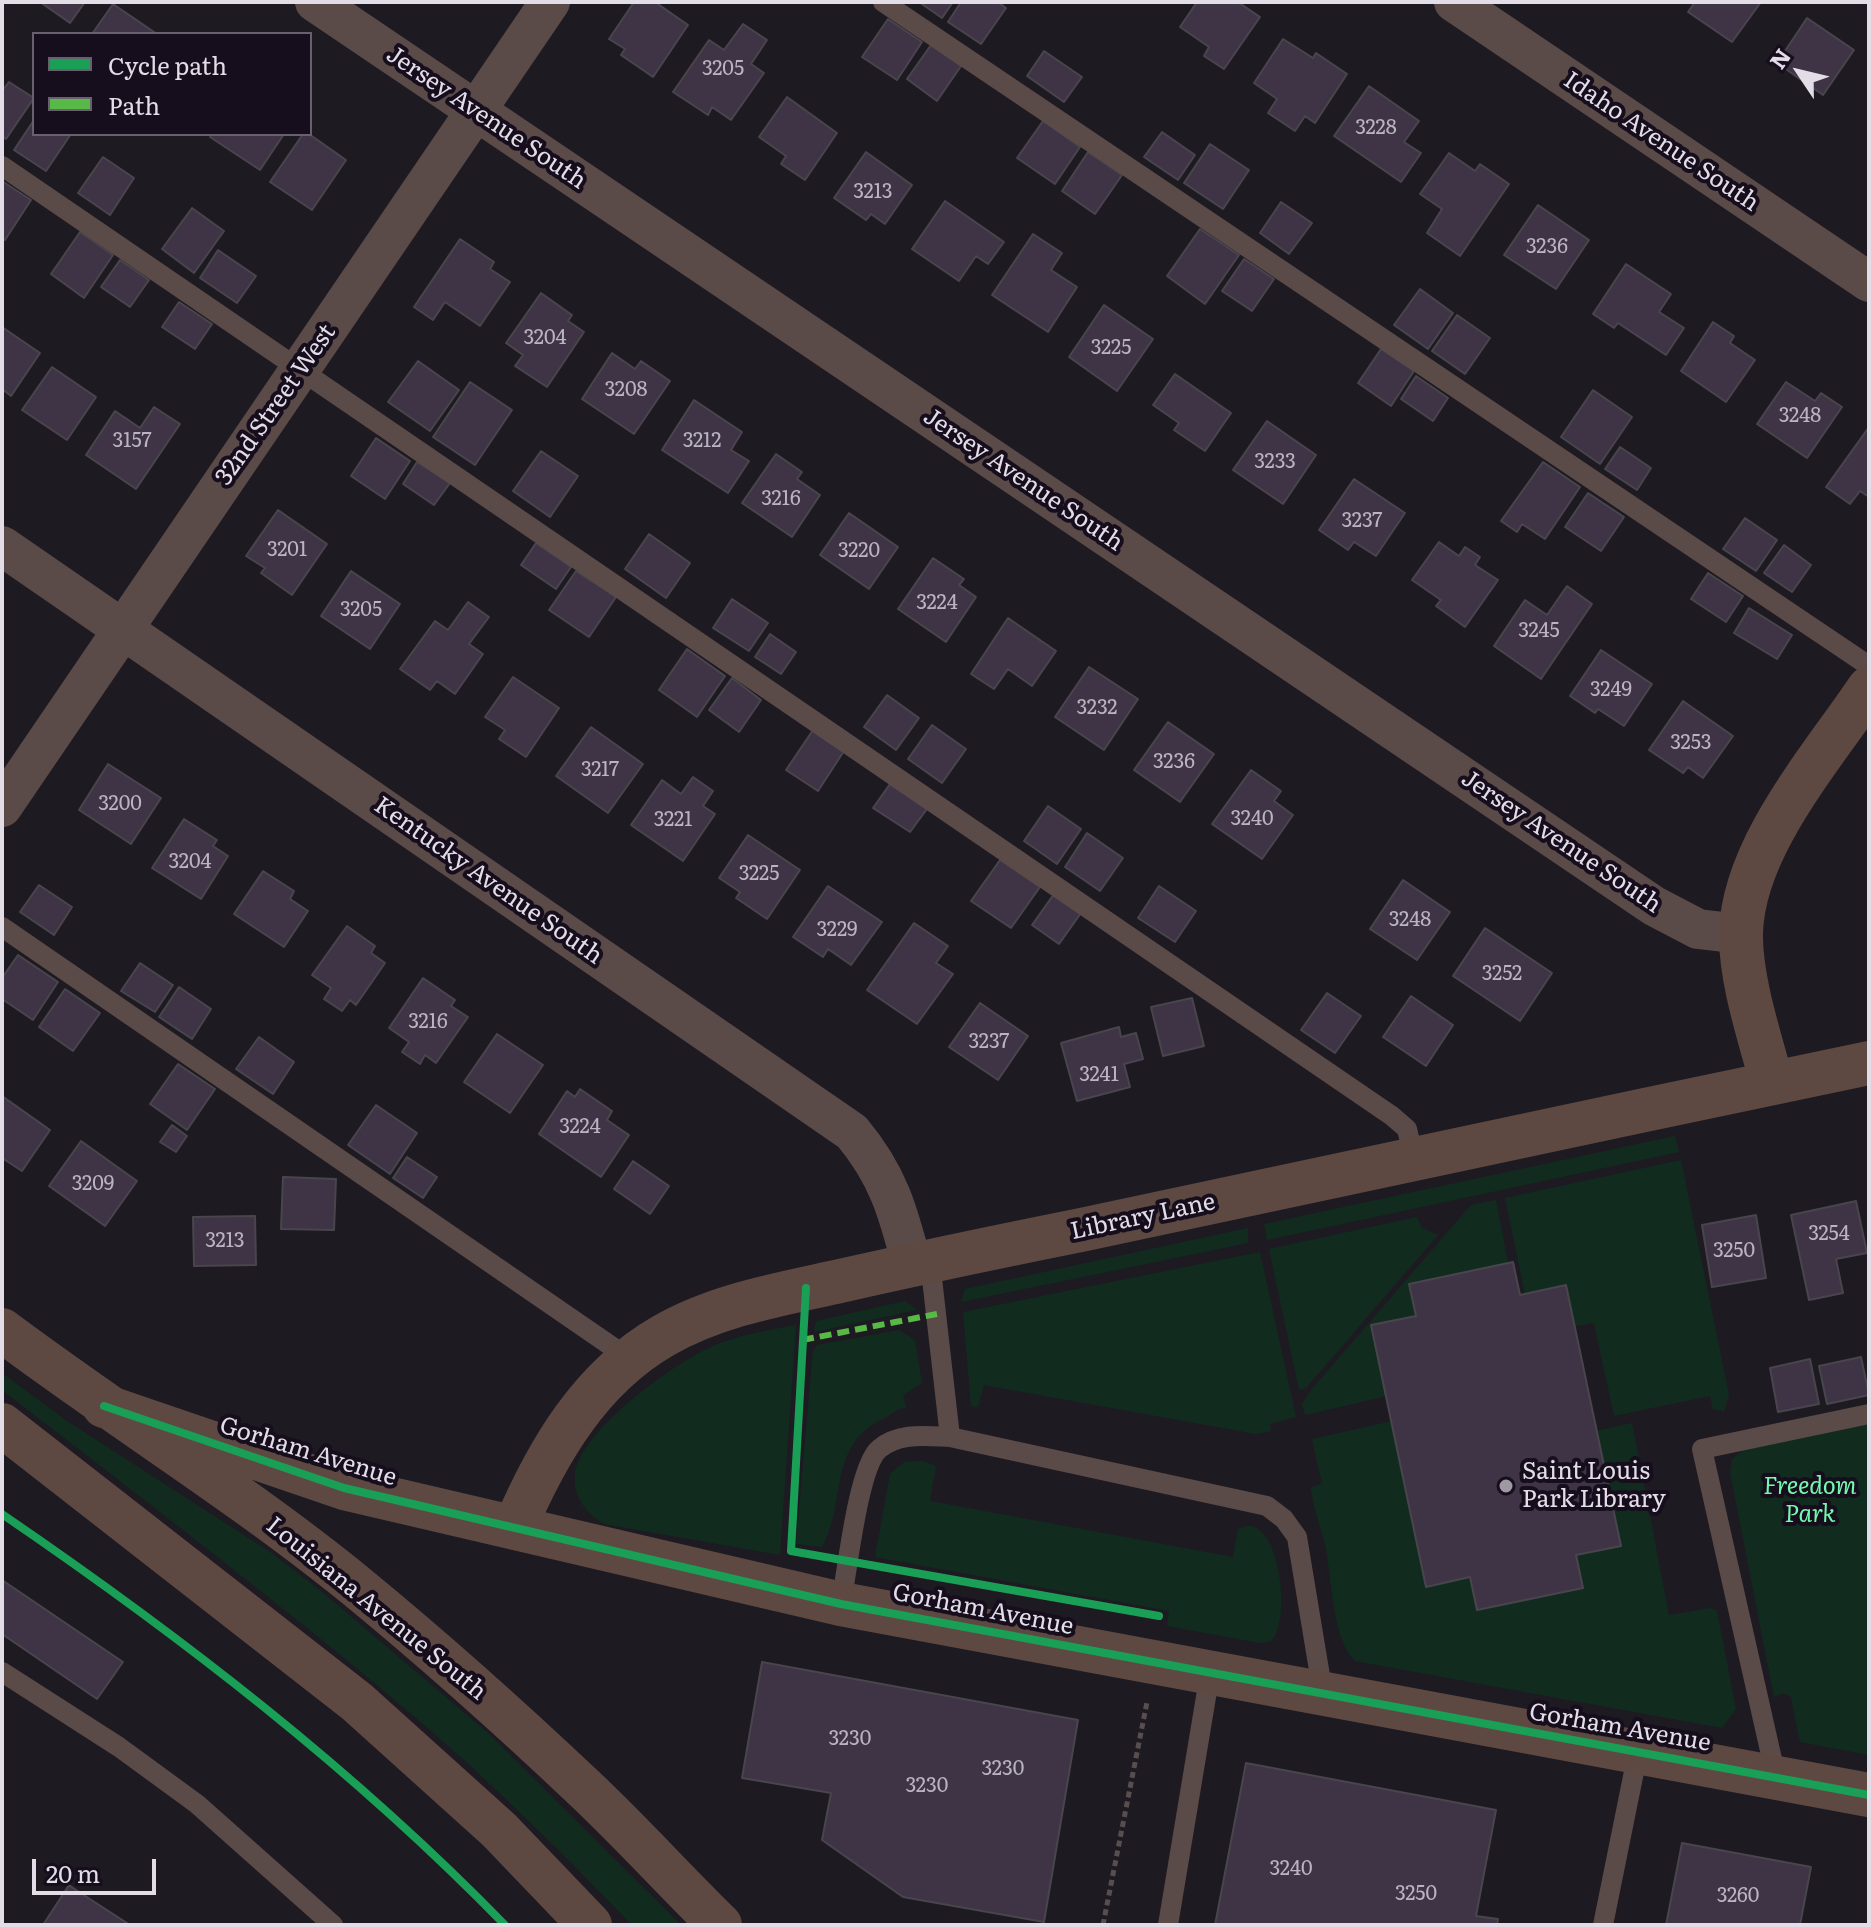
<!DOCTYPE html>
<html>
<head>
<meta charset="utf-8">
<style>
  body { margin:0 }
  #map { position:relative; width:1871px; height:1927px; overflow:hidden; background:#1e1a22; font-family:Literata,serif }
  canvas { display:block }
  .frame { position:absolute; inset:0; border:4px solid #e3dde8; pointer-events:none }
  .legend { position:absolute; left:32px; top:32px; width:280px; height:104px; box-sizing:border-box; background:#160d1d; border:2px solid #68606e; margin:0; padding:10px 14px; list-style:none; font-size:24px; color:#e3dde8 }
  .legend li { display:flex; align-items:center; gap:16px; height:40px }
  .legend b { width:40px; border:2px solid #68606e }
  .north { position:absolute; left:1759px; top:32px; width:80px; height:80px; -webkit-text-stroke:6px #160d1d; paint-order:stroke; rotate:305deg; font-size:22px; font-weight:700; line-height:32px; text-align:center; color:#e3dde8 }
  .north::after { content:''; display:block; margin:auto; width:28px; height:36px; background:#e3dde8; clip-path:polygon(50% 0,100% 100%,50% 72%,0 100%) }
  .scale { position:absolute; left:32px; top:1859px; width:124px; height:36px; box-sizing:border-box; border:4px solid #e3dde8; border-top:0; padding-left:10px; font-size:24px; line-height:28px; white-space:nowrap; color:#e3dde8; -webkit-text-stroke:6px #160d1d; paint-order:stroke }
</style>
</head>
<body>
<div id="map">
<canvas width="1871" height="1927"></canvas>
<div class="frame"></div>
<ul class="legend">
<li><b style="height:10px;background:#1a9f57"></b>Cycle path</li>
<li><b style="height:10px;background:#58b947"></b>Path</li>
</ul>
<div class="north">N</div>
<div class="scale">20 m</div>
</div>
<script>
const context = document.querySelector('canvas').getContext('2d');
context.lineJoin = 'round';
function paint(path, color) {
  context.fillStyle = color;
  context.fill(path, 'evenodd');
}
function trace(path, color, width, dash) {
  context.strokeStyle = color;
  context.lineWidth = width;
  context.lineCap = dash ? 'butt' : 'round';
  context.setLineDash(dash || []);
  context.stroke(path);
}
function drawText(font, color, halo, rows, align = 'center') {
  context.font = font + ' Literata,serif';
  context.lineWidth = 8;
  context.setLineDash([]);
  context.textBaseline = 'middle';
  context.strokeStyle = halo;
  context.fillStyle = color;
  for (const [text, x, y, turn = 0] of rows) {
    context.save();
    context.translate(x, y);
    context.rotate((+turn || 0) * Math.PI / 180);
    context.textAlign = isNaN(turn) ? turn : align;
    if (halo) context.strokeText(text, 0, 0);
    context.fillText(text, 0, 0);
    context.restore();
  }
}
const green = new Path2D(`
  M1675,1136l4,16 -412,88 -3,-16z
  M1681,1160l48,235 -5,17 -11,-3 -3,-13 -96,20 -20,-93 -19,3 -9,-41 -41,9 -20,-96z
  M1496,1200l12,63 -98,21 6,32 -45,9 16,71 -82,19 -3,-11 9,-14 160,-185z
  M1417,1217l4,10 17,8 -132,153 -7,2 -30,-141z
  M1248,1228v15l-287,59 4,-13z
  M1260,1252l36,165 -26,7 1,7 -15,3 -272,-49 -6,22 -7,-1 -8,-94z
  M905,1301l12,9 -103,22 2,-11z
  M796,1325l-16,230 -176,-31c-18,-11 -31,-27 -29,-50 4,-43 105,-116 143,-130 25,-10 52,-14 78,-19z
  M899,1330l16,10 7,43 -19,12 3,13c-10,0 -13,6 -21,10 -58,25 -38,84 -63,129l-26,-3 17,-194 4,-5z
  M2,1373l65,48 203,131 51,39 167,142 193,192h-49c-68,-70 -136,-139 -210,-202 -136,-116 -279,-224 -420,-333z
  M1392,1421l34,165 44,-9 8,33 104,-22 -6,-33 44,-9 -24,-115 36,-8 37,192 42,-7 6,3 19,98 -14,19 -367,-67c-26,-27 -22,-90 -32,-125 -5,-16 -10,-30 -12,-48l11,-5 -10,-44z
  M1869,1422v333l-69,-13 -9,-45 -8,-4 -9,4 -44,-225 2,-13 14,-11z
  M923,1461l13,5 -6,35 303,56 5,-28c41,-23 55,92 33,112l-11,2 -93,-17 2,-15 -294,-54 15,-83 14,-12z`);
const building = new Path2D(`
  M40,2h45l-15,21z
  M634,2h21l33,23 -35,52 -32,-22 4,-6 -16,-10z
  M919,2h34l-11,16z
  M961,2h37l8,6 -25,36 -33,-22z
  M1197,2h41l22,15 -36,52 -20,-13 5,-9 -29,-20z
  M1695,2h66l-29,40 -44,-30z
  M113,4l44,30h-65z
  M1807,18l47,32 -31,45 -46,-32z
  M888,19l34,23 -25,38 -35,-23z
  M743,24l24,16 -16,24 13,9 -33,47 -19,-13 -4,8 -35,-23 36,-52 15,10z
  M1283,39l30,19 3,-5 31,21 -32,49 -10,-7 -10,15 -27,-18 9,-14 -23,-16z
  M931,45l30,21 -24,35 -30,-22z
  M1044,51l38,26 -18,25 -37,-26z
  M9,82l25,16 -28,41 -4,-3v-45z
  M1369,86l50,35 -15,21 17,11 -20,29 -67,-46z
  M787,97l50,36 -32,47 -24,-16 5,-8 -27,-19z
  M34,120v14h37l-25,37 -32,-21z
  M1043,121l37,26 -25,37 -38,-26z
  M1162,132l33,23 -17,25 -34,-23z
  M212,134h72l-24,36 -50,-33z
  M303,134h6l37,26 -34,50 -42,-28z
  M1210,144l39,26 -26,39 -39,-26z
  M866,152l46,33 -27,39 -14,-10 -5,6 -32,-22z
  M1088,152l34,23 -27,39 -33,-23z
  M1449,153l26,18 5,-7 29,20 -49,72 -33,-23 15,-24 -22,-15z
  M103,157l31,21 -24,37 -32,-22z
  M2,181l29,19 -26,40 -3,-1z
  M945,201l59,41 -16,22 -12,-8 -17,25 -47,-32z
  M1281,202l31,21 -23,31 -29,-21z
  M1538,205l51,35 -33,49 -52,-34z
  M192,208l32,23 -30,42 -32,-24z
  M1200,229l39,26 -34,49 -38,-28z
  M80,232l33,23 -29,43 -33,-24z
  M1033,234l29,19 -11,17 26,17 -29,45 -56,-37z
  M460,239l34,23 -4,7 20,13 -30,44 -35,-24 -12,18 -19,-13z
  M218,250l38,26 -19,27 -37,-25z
  M1244,259l30,20 -22,32 -30,-20z
  M120,260l29,20 -19,27 -29,-20z
  M1626,264l45,30 -12,18 25,16 -18,27 -48,-32 -4,5 -21,-14z
  M1420,289l33,24 -25,36 -34,-24z
  M541,293l31,22 -4,6 16,11 -37,55 -32,-21 8,-11 -17,-12z
  M179,302l33,22 -17,25 -33,-22z
  M1104,305l49,34 -36,52 -48,-34z
  M1457,315l33,23 -25,36 -33,-23z
  M1713,322l21,14 -4,7 25,17 -29,42 -45,-31z
  M2,327l38,26 -29,43 -9,-7z
  M1381,349l33,22 -23,35 -33,-23z
  M612,353l23,16 6,-8 29,20 -36,53 -52,-35z
  M418,361l41,29 -29,41 -42,-29z
  M52,367l44,30 -29,43 -45,-30z
  M1175,374l56,39 -26,38 -31,-21 5,-7 -26,-18z
  M1416,376l32,22 -15,23 -32,-22z
  M470,382l42,28 -37,55 -42,-28z
  M1786,382l29,19 6,-8 21,14 -35,51 -50,-34z
  M1593,390l39,27 -32,47 -39,-27z
  M694,400l48,32 -11,18 18,11 -21,32 -66,-43z
  M154,407l26,17 -44,65 -50,-34 29,-44 25,17z
  M1267,421l49,34 -33,49 -50,-34z
  M1869,427v70l-9,-6 -10,13 -24,-17z
  M376,438l34,23 -25,38 -34,-23z
  M1620,447l31,21 -14,22 -32,-21z
  M541,451l37,25 -28,41 -37,-26z
  M776,454l26,18 -5,7 23,16 -28,42 -50,-34z
  M417,462l33,21 -16,22 -31,-21z
  M1543,462l37,25 -35,52 -23,-15 -5,8 -16,-11z
  M1354,479l51,34 -29,43 -22,-14 -6,8 -29,-20z
  M1588,493l36,24 -23,34 -36,-24z
  M278,510l49,34 -35,51 -31,-22 4,-5 -19,-12z
  M849,513l49,34 -29,42 -49,-34z
  M1745,518l32,22 -21,31 -33,-22z
  M649,534l41,29 -24,35 -41,-29z
  M1439,542l20,14 6,-9 15,10 -5,8 23,15 -33,47 -29,-21 5,-6 -29,-20z
  M536,543l35,24 -15,22 -35,-24z
  M1784,545l27,20 -19,27 -28,-19z
  M933,558l31,21 -5,6 17,12 -30,45 -48,-33z
  M351,571l49,33 -30,45 -49,-33z
  M576,571l40,26 -27,40 -40,-27z
  M1708,573l35,23 -17,26 -35,-23z
  M1567,586l25,18 -51,75 -47,-33 31,-46 22,15z
  M732,599l36,24 -19,28 -36,-23z
  M468,602l21,15 -20,27 14,10 -28,40 -18,-13 -7,9 -30,-21 35,-48 13,9z
  M1749,608l43,27 -15,24 -43,-26z
  M1008,618l48,33 -24,35 -24,-17 -14,20 -23,-15z
  M770,634l26,18 -15,22 -26,-17z
  M687,649l38,27 -28,41 -38,-27z
  M1601,650l51,34 -28,42 -26,-17 -3,4 -25,-17z
  M1089,667l49,32 -34,51 -49,-33z
  M513,677l46,31 -33,49 -27,-18 6,-9 -20,-13z
  M732,678l29,22 -22,32 -30,-22z
  M887,695l32,23 -23,32 -32,-23z
  M1683,701l50,35 -30,42 -15,-11 -5,6 -34,-23z
  M1168,722l46,32 -34,48 -46,-32z
  M932,725l34,24 -24,34 -34,-24z
  M591,727l52,37 -35,49 -52,-37z
  M813,730l31,21 -26,40 -32,-21z
  M108,764l53,34 -30,46 -52,-34z
  M1251,770l30,21 -7,10 19,14 -31,44 -50,-35z
  M693,777l20,14 -10,15 12,8 -32,47 -52,-36 31,-45 19,14z
  M890,784l37,25 -17,23 -37,-24z
  M1048,806l33,23 -24,35 -33,-23z
  M184,819l33,21 -4,6 15,10 -27,43 -49,-31z
  M1087,833l36,25 -23,33 -35,-24z
  M748,835l52,35 -33,49 -31,-21 4,-6 -21,-14z
  M1000,860l40,27 -29,41 -40,-27z
  M263,871l31,20 -4,8 18,12 -24,36 -50,-33z
  M1403,880l47,32 -33,48 -47,-31z
  M39,885l33,22 -18,28 -34,-23z
  M828,886l54,36 -31,43 -23,-16 -5,8 -30,-20z
  M1159,886l37,25 -21,31 -37,-24z
  M1054,894l27,19 -22,31 -27,-19z
  M914,923l34,23 -12,17 17,11 -36,50 -50,-34z
  M347,926l28,20 -4,7 14,10 -29,42 -6,-5 -8,11 -18,-12 7,-11 -19,-13z
  M1485,928l67,45 -32,48 -67,-45z
  M18,955l40,27 -25,38 -31,-21v-21z
  M140,963l33,22 -18,27 -34,-21z
  M423,978l32,22 -4,6 17,11 -32,46 -11,-8 -5,9 -18,-12 7,-10 -20,-14z
  M179,987l32,22 -19,30 -33,-22z
  M65,989l35,24 -27,38 -34,-24z
  M1327,993l34,23 -26,37 -34,-23z
  M1411,996l42,29 -27,41 -43,-29z
  M1192,998l12,48 -41,10 -12,-49z
  M980,1003l48,33 -30,44 -49,-33z
  M1119,1027l2,10 15,-4 7,26 -19,5 6,23 -53,14 -16,-58z
  M497,1034l46,31 -33,48 -46,-31z
  M259,1037l35,25 -21,32 -37,-25z
  M178,1064l37,25 -28,41 -37,-26z
  M580,1089l32,22 -5,9 22,15 -28,42 -62,-43 28,-43 8,6z
  M2,1096l48,34 -28,41 -20,-13z
  M376,1105l41,28 -27,41 -42,-29z
  M172,1125l15,11 -11,16 -16,-10z
  M81,1141l56,40 -32,45 -56,-40z
  M407,1157l30,20 -14,21 -30,-20z
  M633,1161l36,25 -19,28 -36,-25z
  M283,1177l53,2 -2,51 -53,-1z
  M1856,1201l11,52 -31,6 7,34 -34,7 -18,-85z
  M1756,1215l10,63 -54,9 -10,-62z
  M255,1216l1,49 -62,1 -1,-49z
  M1513,1262l7,33 46,-10 55,261 -45,9 7,33 -106,22 -7,-33 -44,10 -55,-262 45,-9 -7,-32z
  M1861,1357l8,38 -42,9 -8,-38z
  M1810,1359l9,45 -41,8 -8,-44z
  M2,1580l121,82 -26,37 -95,-65z
  M762,1662l316,58 -34,202 -141,-25 -81,-57 9,-47 -89,-15z
  M1246,1763l250,47 -20,106 22,3 -1,6h-282z
  M1682,1843l129,24 -11,58h-134z
  M69,1885l7,5 54,35h-87z`);
const path = new Path2D(`
  M1103,1925l44,-223`);
const lane = new Path2D(`
  M883,2l986,664
  M2,166l1390,950 15,13 7,29
  M2,927l628,432
  M930,1261l20,176
  M841,1604c6,-31 17,-137 38,-155 20,-17 47,-13 71,-12l317,69 17,13 13,18 26,157
  M2,1672l117,75 78,57 136,121
  M1776,1777l-74,-328 167,-35
  M1168,1925l42,-252
  M1603,1925l35,-173`);
const street = new Path2D(`
  M315,2l1339,904 44,23 43,5
  M1454,2l415,280
  M2,546l850,586c36,43 46,79 60,133
  M2,807l548,-805`);
const secondary = new Path2D(`
  M1772,1083c-12,-45 -32,-104 -31,-150 2,-86 81,-175 128,-245
  M2,1330c116,87 241,164 354,256 78,64 154,132 227,201 47,44 91,93 137,138
  M104,1406l240,82 497,116 1028,191
  M2,1425l355,277 142,128 91,95
  M515,1527c32,-75 75,-149 148,-191 53,-31 118,-42 177,-55 80,-18 161,-35 241,-51 263,-55 525,-113 788,-167`);
const quiet = new Path2D(`
  M802,1340l135,-26`);
const cycleway = new Path2D(`
  M806,1288l-15,263 368,65
  M104,1406l240,82 497,116 1028,191
  M2,1514c180,123 351,255 503,411`);
const markers = [
  [1506,1486,8,"#9e99a3"]
];
const numberNames = [
  ["3205",723,69],
  ["3228",1376,128],
  ["3213",873,192],
  ["3236",1547,247],
  ["3204",545,338],
  ["3225",1111,348],
  ["3208",626,390],
  ["3248",1800,416],
  ["3157",132,441],
  ["3212",702,441],
  ["3233",1275,462],
  ["3216",781,499],
  ["3237",1362,521],
  ["3201",287,550],
  ["3220",859,551],
  ["3224",937,603],
  ["3205",361,610],
  ["3245",1539,631],
  ["3249",1611,690],
  ["3232",1097,708],
  ["3253",1691,743],
  ["3236",1174,762],
  ["3217",600,770],
  ["3200",120,804],
  ["3240",1252,819],
  ["3221",673,820],
  ["3204",190,862],
  ["3225",759,874],
  ["3248",1410,920],
  ["3229",837,930],
  ["3252",1502,974],
  ["3216",428,1022],
  ["3237",989,1042],
  ["3241",1099,1075],
  ["3224",580,1127],
  ["3209",93,1184],
  ["3254",1829,1234],
  ["3213",225,1241],
  ["3250",1734,1251],
  ["3230",850,1739],
  ["3230",1003,1769],
  ["3230",927,1786],
  ["3240",1291,1869],
  ["3250",1416,1894],
  ["3260",1738,1896]
];
const streetNames = [
  ["Jersey Avenue South",486,118,34],
  ["Idaho Avenue South",1661,142,34],
  ["32nd Street West",276,405,-55],
  ["Jersey Avenue South",1023,480,34],
  ["Jersey Avenue South",1561,842,34],
  ["Kentucky Avenue South",488,881,35],
  ["Library Lane",1143,1217,-12],
  ["Gorham Avenue",308,1452,17],
  ["Louisiana Avenue South",376,1609,39],
  ["Gorham Avenue",983,1610,11],
  ["Gorham Avenue",1620,1728,10]
];
const poiNames = [
  ["Saint Louis",1522,1472],
  ["Park Library",1522,1500]
];
const parkNames = [
  ["Freedom",1810,1487],
  ["Park",1810,1515]
];
paint(green, '#112c1f');
paint(building, '#3f3446');
trace(building, '#49454c', 2);
trace(path, '#584e4d', 5, [6, 4]);
trace(lane, '#5b4b48', 20);
trace(street, '#5b4b48', 40);
trace(secondary, '#5d4942', 44);
trace(quiet, '#58b947', 6, [12, 6]);
trace(cycleway, '#1a9f57', 8);
for (const [x, y, r, color] of markers) {
  const dot = new Path2D();
  dot.arc(x, y, r, 0, 2 * Math.PI);
  context.fillStyle = color;
  context.fill(dot);
  trace(dot, '#160d1d', 3);
}
drawText('20px', '#bab3c0', null, numberNames);
drawText('24px', '#e3dde8', '#160d1d', streetNames);
drawText('24px', '#e3dde8', '#160d1d', poiNames, 'left');
drawText('italic 24px', '#73faaf', '#160d1d', parkNames);
</script>
</body>
</html>
